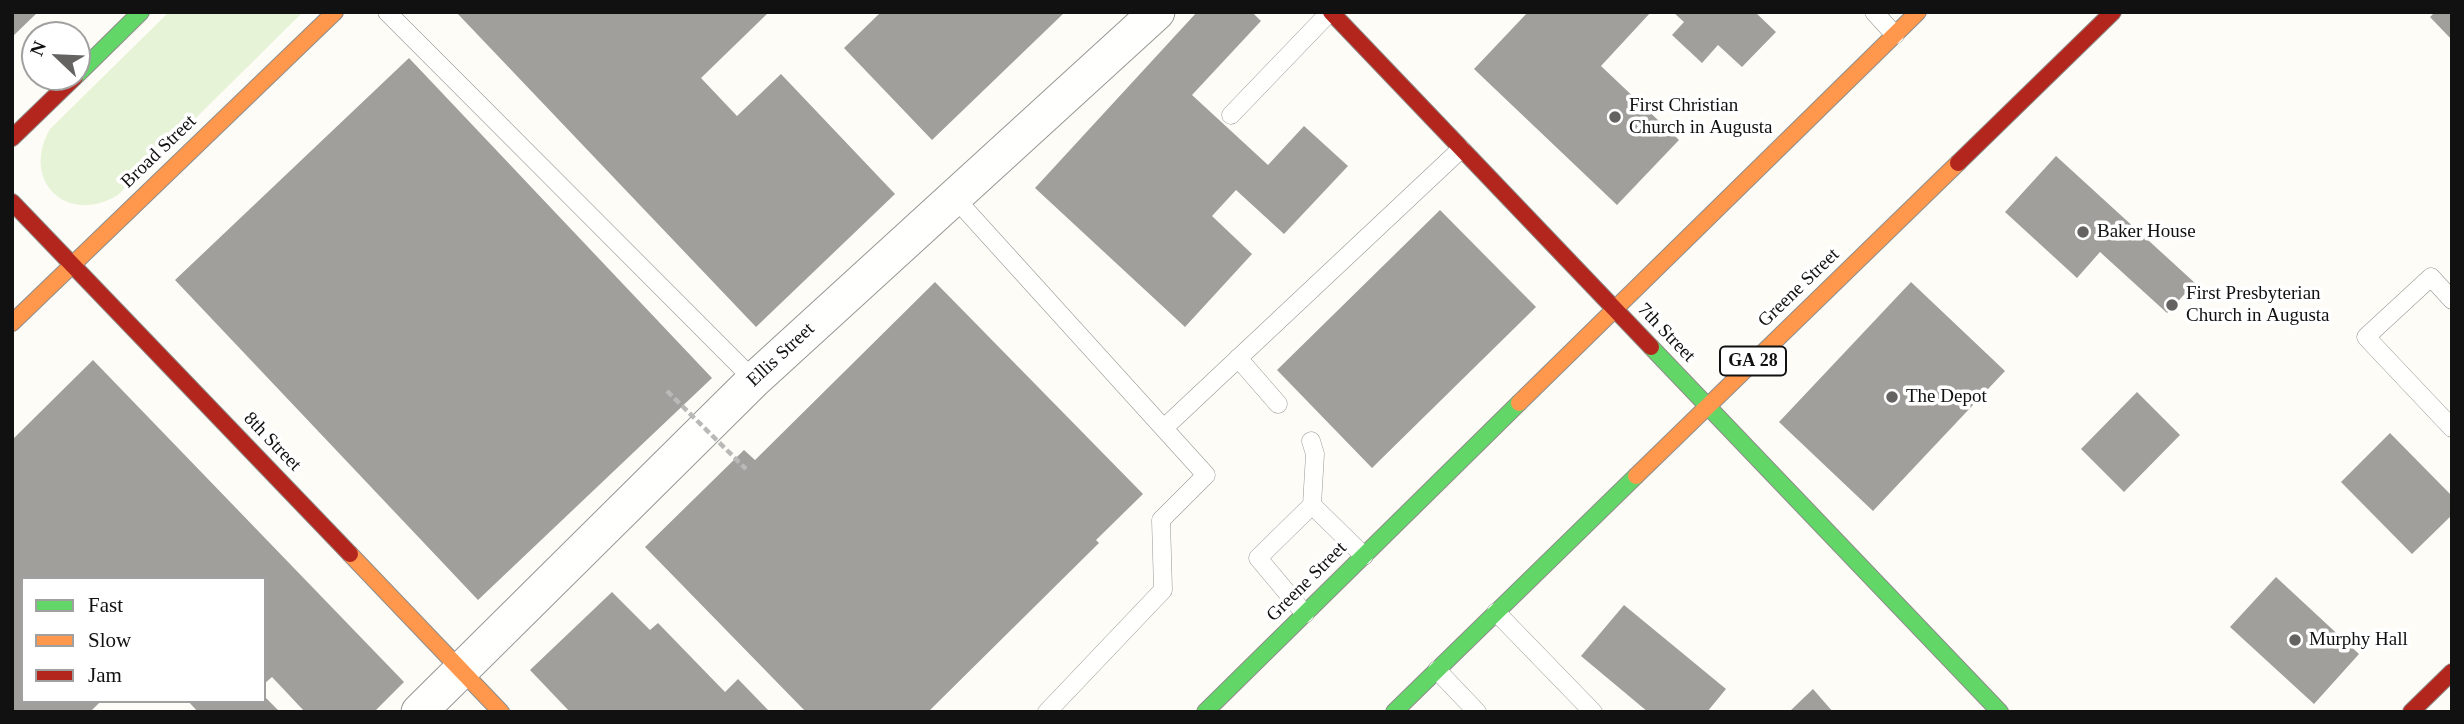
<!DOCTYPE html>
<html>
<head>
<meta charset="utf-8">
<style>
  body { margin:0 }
  #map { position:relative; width:2464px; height:724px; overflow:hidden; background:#fdfcf7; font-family:"Times New Roman",serif }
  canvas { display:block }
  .frame { position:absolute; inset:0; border:14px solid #111; pointer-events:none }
  .legend { position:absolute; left:21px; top:577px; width:245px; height:126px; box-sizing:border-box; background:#fff; border:2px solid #a0a0a0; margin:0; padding:9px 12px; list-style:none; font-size:21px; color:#111 }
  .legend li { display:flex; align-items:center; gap:14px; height:35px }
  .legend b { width:35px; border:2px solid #a0a0a0 }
  .north { position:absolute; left:21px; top:21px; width:70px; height:70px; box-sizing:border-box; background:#fff; border:2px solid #a0a0a0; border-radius:50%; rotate:293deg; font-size:19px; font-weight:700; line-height:28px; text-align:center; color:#111 }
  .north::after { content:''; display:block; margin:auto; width:24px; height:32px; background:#646362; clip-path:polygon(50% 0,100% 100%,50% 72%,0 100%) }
</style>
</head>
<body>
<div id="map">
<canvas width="2464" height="724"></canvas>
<div class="frame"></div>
<ul class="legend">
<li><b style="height:9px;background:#63d668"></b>Fast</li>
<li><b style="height:9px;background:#ff974d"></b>Slow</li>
<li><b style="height:9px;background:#b3261e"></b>Jam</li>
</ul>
<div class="north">N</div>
</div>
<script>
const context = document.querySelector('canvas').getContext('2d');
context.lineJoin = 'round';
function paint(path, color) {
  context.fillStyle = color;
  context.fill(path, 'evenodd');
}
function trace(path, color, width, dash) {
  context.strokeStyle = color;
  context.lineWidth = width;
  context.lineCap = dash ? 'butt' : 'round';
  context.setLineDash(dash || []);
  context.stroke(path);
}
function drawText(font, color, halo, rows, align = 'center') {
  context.font = font + ' "Times New Roman",serif';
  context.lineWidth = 7;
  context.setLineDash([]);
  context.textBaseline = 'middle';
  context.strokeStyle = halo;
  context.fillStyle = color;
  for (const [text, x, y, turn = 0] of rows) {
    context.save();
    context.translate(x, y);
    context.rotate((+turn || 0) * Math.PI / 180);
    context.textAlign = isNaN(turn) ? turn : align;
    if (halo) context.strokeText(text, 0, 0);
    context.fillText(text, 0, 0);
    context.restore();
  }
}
const green = new Path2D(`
  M169,12h134l-185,183c-51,31 -98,-14 -68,-66z`);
const building = new Path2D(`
  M12,12h26l-26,25z
  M456,12h313l-68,66 36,38 44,-42 114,120 -139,133z
  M881,12h184l-133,128 -88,-92z
  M1197,12h55l9,9 -69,74 76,70 36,-39 44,40 -64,68 -48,-44 -24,26 40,38 -67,73 -150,-139z
  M1528,12h123l-50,54 78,74 -62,65 -143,-136z
  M1673,12h82l21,20 -34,35 -24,-22 -16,18 -30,-28 12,-13z
  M2435,12h17v28l-22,-23z
  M409,58l303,320 -234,222 -303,-320z
  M2056,156l139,127 -28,30 -67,-61 -23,26 -72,-66z
  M1440,210l96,97 -164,161 -95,-98z
  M935,282l208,212 -47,46 3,3 -171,169h-122l-161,-165 99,-97 11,10z
  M1911,282l94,89 -132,140 -94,-89z
  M93,360l311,322 -30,30h-69l-33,-35 -8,7v-105h-241v122h78l-11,11h-78v-272z
  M2137,392l43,43 -56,57 -43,-43z
  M2390,433l62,63v19l-40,39 -71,-72z
  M2276,577l83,77 -45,50 -84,-77z
  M612,592l38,38 8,-7 67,69 13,-13 32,33h-200l-40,-42z
  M1624,605l102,84 -19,23h-59l-67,-56z
  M1813,689l20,23h-44z
  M264,696l16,16h-82l-10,-11h76z`);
const lane = new Path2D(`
  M387,12l367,368
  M1874,12l21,23
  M1231,115l99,-103
  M954,197l252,278 -45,45 2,70 -116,122
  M2452,300l-21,-23 -65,60 86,91
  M1238,358l40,46
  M1164,428l297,-279
  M1312,505l52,51
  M1496,612l97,100
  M1305,614l-47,-56 54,-53 3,-51 -4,-13
  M1437,670l40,42`);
const street = new Path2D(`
  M419,712l335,-332 403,-368`);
const fast = new Path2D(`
  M77,75l64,-63
  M1651,347l349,365
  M1205,712l314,-309
  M1394,712l242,-236`);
const slow = new Path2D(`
  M12,323l323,-311
  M1519,403l399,-391
  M1636,476l322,-313
  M350,554l151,158`);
const jam = new Path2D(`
  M1331,12l320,335
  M12,138l63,-61
  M1958,163l155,-151
  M12,202l338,352
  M2411,712l41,-40`);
const pathBridge = new Path2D(`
  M667,391l79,78`);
const markers = [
  [1615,117,7,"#646362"],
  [2083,232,7,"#646362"],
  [2172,305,7,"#646362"],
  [1892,397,7,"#646362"],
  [2295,640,7,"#646362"]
];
const shields = [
  [1753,361,66]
];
const shieldNames = [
  ["GA 28",1753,361]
];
const poiNames = [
  ["First Christian",1629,106],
  ["Church in Augusta",1629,128],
  ["Baker House",2097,232],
  ["First Presbyterian",2186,294],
  ["Church in Augusta",2186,316],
  ["The Depot",1906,397],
  ["Murphy Hall",2309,640]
];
const streetNames = [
  ["Broad Street",159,152,-44],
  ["Greene Street",1799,288,-44],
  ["7th Street",1666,333,46],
  ["Ellis Street",781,355,-43],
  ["8th Street",272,442,46],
  ["Greene Street",1307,582,-45]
];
paint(green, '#e7f3d7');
paint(building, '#a19f9c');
trace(lane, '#979795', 19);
trace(street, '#979795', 37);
trace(fast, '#8e8d8b', 18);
trace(slow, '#8e8d8b', 18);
trace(jam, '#8e8d8b', 18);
trace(lane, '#fffffe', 18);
trace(street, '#fffffe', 35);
trace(fast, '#63d668', 16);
trace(slow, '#ff974d', 16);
trace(jam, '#b3261e', 16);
trace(pathBridge, '#b9b9b8', 4.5, [7, 3.5]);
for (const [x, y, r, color] of markers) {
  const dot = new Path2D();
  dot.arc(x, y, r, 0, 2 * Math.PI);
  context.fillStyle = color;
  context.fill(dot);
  trace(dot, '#fff', 2.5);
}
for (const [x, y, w] of shields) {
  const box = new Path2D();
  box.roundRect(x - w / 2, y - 14.5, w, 29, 5);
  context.fillStyle = '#fff';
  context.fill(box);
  trace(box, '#111', 2);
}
drawText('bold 18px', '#111', null, shieldNames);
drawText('19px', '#111', '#fff', poiNames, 'left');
drawText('19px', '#111', '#fff', streetNames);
</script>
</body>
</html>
